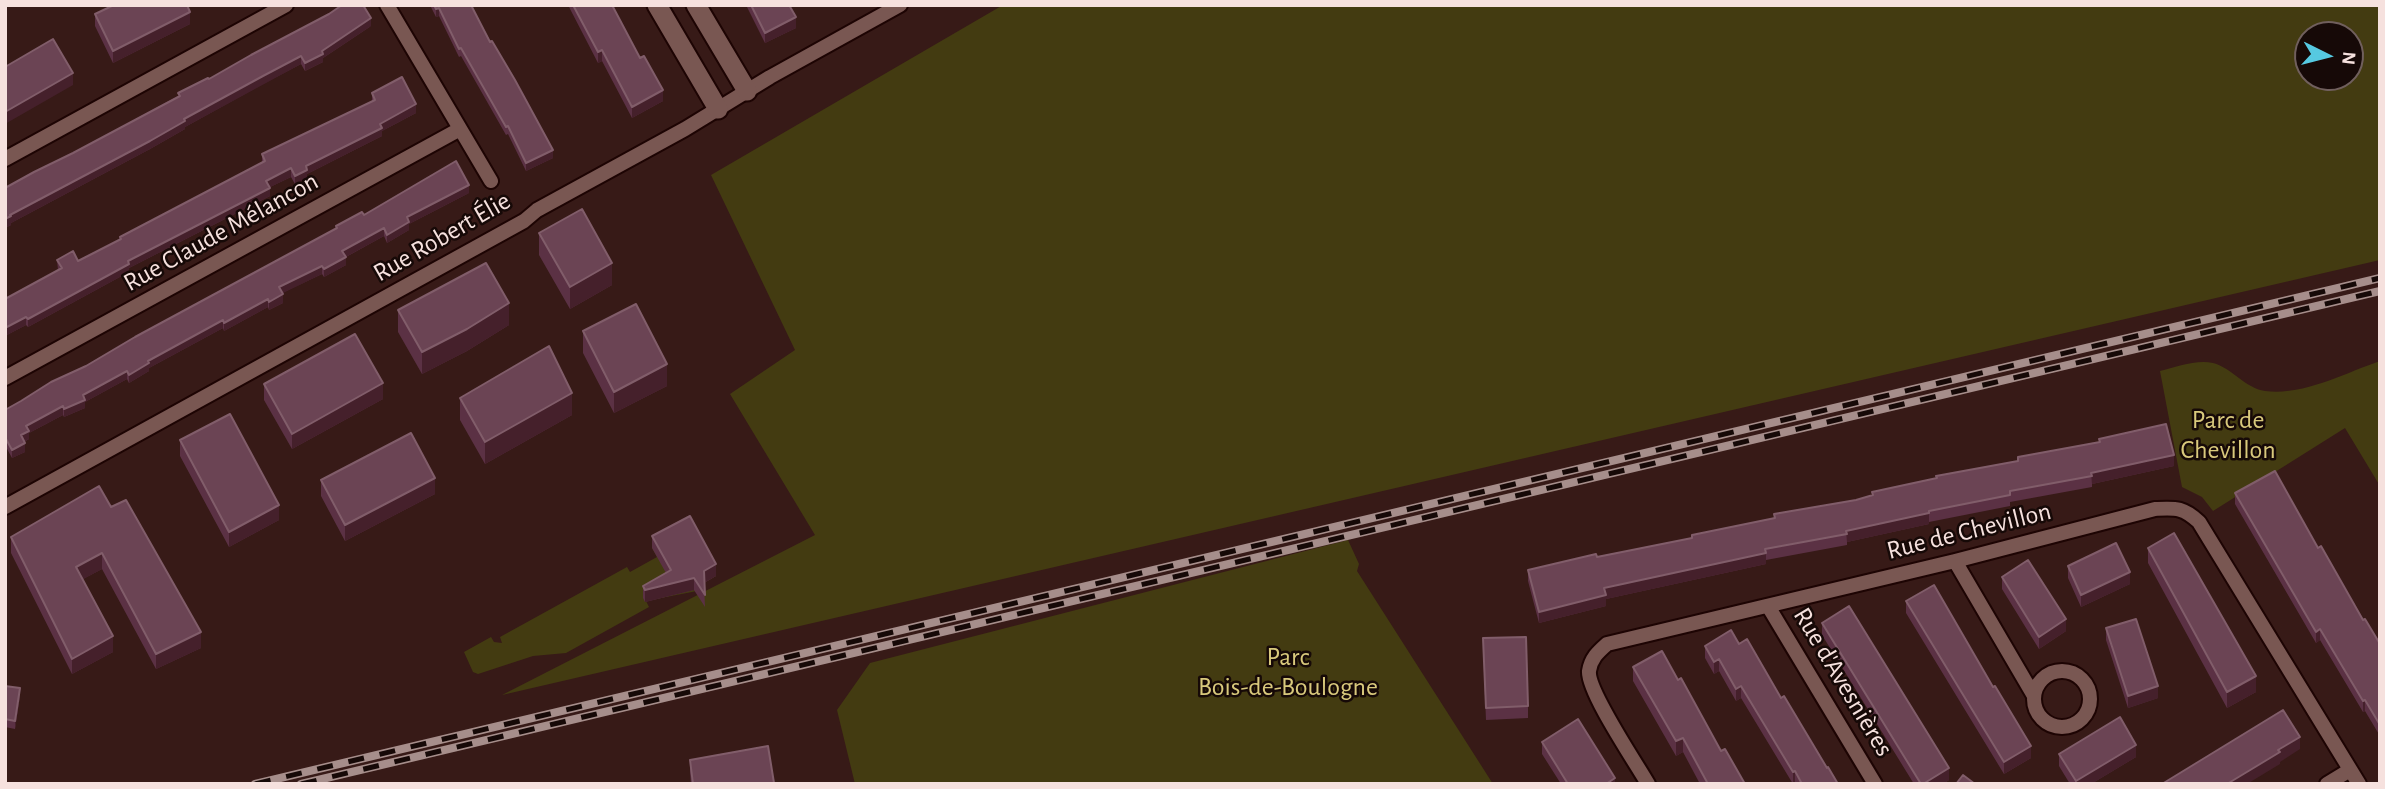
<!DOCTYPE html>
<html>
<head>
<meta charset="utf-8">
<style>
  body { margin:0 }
  #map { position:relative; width:2385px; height:789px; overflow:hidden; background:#371a17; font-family:"Alegreya Sans",sans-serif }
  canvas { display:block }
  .frame { position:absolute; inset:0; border:7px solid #f6e1de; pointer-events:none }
  .north { position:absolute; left:2294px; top:21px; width:70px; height:70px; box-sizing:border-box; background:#160907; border:2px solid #705f5d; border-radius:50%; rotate:96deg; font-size:19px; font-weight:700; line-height:28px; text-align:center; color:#f6e1de }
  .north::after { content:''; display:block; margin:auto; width:24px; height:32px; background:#56c9e1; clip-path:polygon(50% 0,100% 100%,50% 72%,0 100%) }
</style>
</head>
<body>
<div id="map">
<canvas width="2385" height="789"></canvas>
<div class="frame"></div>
<div class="north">N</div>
</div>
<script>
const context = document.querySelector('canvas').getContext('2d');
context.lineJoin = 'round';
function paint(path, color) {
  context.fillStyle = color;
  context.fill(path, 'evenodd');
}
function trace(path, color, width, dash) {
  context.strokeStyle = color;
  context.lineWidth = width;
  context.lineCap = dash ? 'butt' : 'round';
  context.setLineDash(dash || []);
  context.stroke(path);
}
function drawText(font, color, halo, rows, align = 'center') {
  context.font = font + ' "Alegreya Sans",sans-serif';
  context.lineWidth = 5;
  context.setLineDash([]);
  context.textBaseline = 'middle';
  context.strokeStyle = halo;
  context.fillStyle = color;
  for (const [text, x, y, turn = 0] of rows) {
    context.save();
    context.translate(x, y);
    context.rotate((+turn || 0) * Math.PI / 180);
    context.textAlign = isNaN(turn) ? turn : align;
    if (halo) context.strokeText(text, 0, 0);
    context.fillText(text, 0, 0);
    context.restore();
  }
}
const green = new Path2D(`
  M1003,5h1377v255l-1878,435 313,-160 -85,-141 65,-44 -84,-175zM2308,35h42v42h-42z
  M2380,361v125l-35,-58 -132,83 -11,-14 -20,-10 -22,-116c16,-4 37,-12 53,-8 19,5 32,25 52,28 38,5 80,-18 115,-30z
  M690,528l26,48 -12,7 -2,7 -56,11 3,6 -83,46 -33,3 -55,18 -5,-2 -9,-20 27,-15 3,5 8,1 -2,-6 127,-70 3,5 27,-15 -5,-9z
  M1348,540l11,24 -2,7 136,213h-638l-18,-74 33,-47z`);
const minor = new Path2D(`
  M387,5l104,176
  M5,159l281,-154
  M5,378l455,-249
  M5,507l519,-286 13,-11 148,-81 85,-52 130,-72
  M1955,561l79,135
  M1768,606l107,178
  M2034 699a28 28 0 1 1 56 0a28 28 0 1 1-56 0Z
  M1648,784c-12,-21 -61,-93 -59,-113 2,-13 9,-19 18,-27l348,-83 200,-52c21,-1 28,-2 44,13l160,262
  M2327,784l23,-14`);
const tertiary = new Path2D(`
  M657,5l61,104
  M696,5l51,86`);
const rail = new Path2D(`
  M255,784l2125,-506
  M301,784l2079,-493`);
const wall = new Path2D(`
  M430,5h41l82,153 -27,13 -18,-37 -2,1 -45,-79 -2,1 -20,-41 -3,1z
  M568,5h44l51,96 -31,17 -30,-57 -4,2z
  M746,5h43l7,23 -31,15z
  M95,14l95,10 -77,39 -18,-37z
  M371,26l-48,32v4l-18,9 -4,-7 -38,20 -78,43v2l-35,20 -139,74v2l-6,3 68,-75 105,-57v-3l31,-14z
  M372,93l44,20 -34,18v5l-75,38v4l-12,6 -4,-7 -21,10v9l-141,72v4l-101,55 -2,-2 -21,11 53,-66 -1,-10 21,1 42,-21v-3l142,-74v-9l110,-52z
  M469,193l-60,31v6l-22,13 -3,-7 -38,21v8l-22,12 -2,-3 -40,19 1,10 -14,7 -1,-3 -44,24 -1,-3 -74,40v3l-20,12 -2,-4 -42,23v6l-21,9 -1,-2 -34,18v6l-5,3 1,10 -13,6 -6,-11 -1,-37 331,-181v-3l28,-11z
  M539,233l73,52 -42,24 -31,-54z
  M398,310l111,15 -42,26 -45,23 -24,-42z
  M583,331l84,55 -53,27 -31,-60z
  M264,384l119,15 -91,50 -28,-49z
  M460,398l112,17 -87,49 -25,-44z
  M2099,439l75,27 -82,18v3l-82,15v4l-81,16v2l-82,18v3l-81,15v4l-160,35v7l-67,17 -11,-42v-11l164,-32 180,-42v-4l146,-31v-4l81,-15z
  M180,440l99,80 -50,27 -49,-91z
  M321,480l114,14 -90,47 -24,-45z
  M2235,493l83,55 45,72 17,24v92l-15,-25 -2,1 -43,-72 -4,3 -81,-139z
  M111,507l90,141 -45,21 -54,-100 -19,10 30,73 -41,22 -61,-121v-16z
  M652,536l64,40 -12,7 1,24 -11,-17 -49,12 -2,-4v-12l23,-13 -14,-25z
  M2148,548l108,144 -29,16 -79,-145z
  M2068,566l62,18 -49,23 -13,-29z
  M2002,577l64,54 -27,18 -37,-60z
  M1906,601l125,157 -27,16 -98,-161z
  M1822,623l127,157 -6,4h-29l-92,-149z
  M2106,628l52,70 -30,10 -22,-68z
  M1739,644l42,54 57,86h-45l-52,-86 -5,3 -17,-30 -5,3 -9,-16v-12z
  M1483,650l45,56v12l-42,2z
  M1633,667l45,13 43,71 24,33h-45l-17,-32 -7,4 -43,-75z
  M5,686l15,10 -5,33 -10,-2z
  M1542,742l73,42h-54l-19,-30z
  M768,746l6,38h-83l-1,-12v-12z
  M2059,754l77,3 -45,27h-21l-11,-18z`);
const shadedWall = new Path2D(`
  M439,8v8l-3,1v-8z
  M190,12v12l-77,39v-12z
  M796,17v11l-31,15v-10z
  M371,18v8l-48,32v4l-18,9v-8z
  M602,50v11l-4,2v-11z
  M301,56v8l-116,63v2l-35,20 -139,74v2l-6,3v-9l5,-4 253,-139z
  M73,73v12l-68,39v-12z
  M663,90v11l-31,17v-11z
  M416,104v9l-34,18v5l-75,38v4l-12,6v-8l11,-10 74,-42z
  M553,150v8l-27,13v-8z
  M291,168v9l-25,12v-8z
  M469,185v8l-60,31v6l-22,13v-8l20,-18z
  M270,188v8l-141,72v4l-101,55v-8l100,-58z
  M384,228v8l-42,23v-8z
  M346,257v8l-22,12v-8z
  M612,263v22l-42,24v-22z
  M322,266v8l-43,21v-8z
  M283,294v9l-14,7v-8z
  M268,299v8l-44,24v-8z
  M509,303v22l-42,26 -45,23v-22z
  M26,317v8l-21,11v-8z
  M223,320v8l-74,40v3l-20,12v-8l19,-14z
  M667,364v22l-53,27v-21z
  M127,371v8l-42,23v6l-21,9v-8l19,-14z
  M383,383v16l-91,50v-15z
  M572,393v22l-87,49v-22z
  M63,406v9l-34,18v6l-8,4v-8l5,-9z
  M25,443v9l-13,6v-8z
  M2174,455v11l-82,18 -1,-11z
  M435,478v16l-90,47v-16z
  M279,505v15l-50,27v-15z
  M1929,513v11l-82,18 -1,-11z
  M102,553v16l-26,14v-16z
  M1766,553v11l-160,35v7l-67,17v-11l65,-24z
  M716,564v12l-12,7v-12z
  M2130,572v12l-49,23v-12z
  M694,578v12l-49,12v-12z
  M2066,619v12l-27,18v-12z
  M2320,629v11l-4,3v-11z
  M201,632v16l-45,21v-15z
  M113,636v16l-41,22v-15z
  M1719,659v12l-5,3v-12z
  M2256,676v16l-29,16v-16z
  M1741,686v12l-5,3v-12z
  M2158,686v12l-30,10v-12z
  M20,688v8l-5,33v-8z
  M2365,700v11l-2,1v-11z
  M2300,737v12l-20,13v2l-33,20h-20z
  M1683,738v14l-7,4v-15z
  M2136,745v12l-45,27h-15v-3z
  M2031,746v12l-27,16v-12z
  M1949,768v12l-6,4h-20z
  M1795,771v12l-2,1v-12z
  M1615,778v6h-9z`);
const building = new Path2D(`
  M114,5h73l3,7 -77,39 -18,-37z
  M342,5h21l8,13 -49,33 1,3 -18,9 -4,-7 -38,20 -79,43 1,2 -35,20 -140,74 1,1 -6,3v-31l29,-16 39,-19 107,-57 -2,-3 30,-15 1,1 42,-24 78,-41z
  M434,5h37l19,37 2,-1 23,39 38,70 -27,13 -18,-37 -2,1 -45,-79 -2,1 -20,-41 -3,1z
  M573,5h39l28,53 4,-2 19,34 -31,17 -30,-57 -4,2z
  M751,5h38l7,12 -31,16z
  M53,39l20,34 -68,39v-45z
  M402,77l14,27 -36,20 2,4 -76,38 1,4 -12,6 -4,-8 -25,13 4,7 -142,73 1,3 -101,55 -2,-2 -21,11v-29l57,-31 -5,-8 16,-9 5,10 43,-22 -1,-2 145,-76 -3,-7 113,-54 -3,-7z
  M456,161l13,24 -62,32 2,5 -22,13 -3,-7 -42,23 4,6 -22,12 -2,-3 -43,21 4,7 -14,8 -1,-3 -44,24 -1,-3 -75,41 1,2 -20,12 -2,-4 -44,24 2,5 -21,9 -1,-3 -37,20 3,5 -8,4 4,8 -13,7 -6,-11h-1v-29l16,-9 30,-19 35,-16 49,-29 202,-109 -1,-2 26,-14 2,3z
  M582,209l30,54 -42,24 -31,-54z
  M486,263l23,40 -42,26 -45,23 -24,-42z
  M636,304l31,60 -53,28 -31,-61z
  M355,334l28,49 -91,51 -28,-50z
  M549,346l23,47 -87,49 -25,-44z
  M230,414l49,91 -50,27 -49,-92z
  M2166,424l8,31 -83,18 1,3 -82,15v4l-81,16v2l-83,18 1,3 -82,15 1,4 -162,35 2,7 -67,17 -11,-42 68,-16 1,3 95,-19v-3l83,-17 -1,-4 82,-14 17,-5 -1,-3 65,-14 -1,-2 82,-15v-4l82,-15 -1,-3z
  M411,433l24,45 -90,47 -24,-45z
  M2275,471l43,77 3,-2 42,74 2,-1 15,25v81l-15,-25 -2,1 -43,-72 -4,3 -81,-139z
  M99,486l12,21 15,-7 75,132 -45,22 -54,-101 -26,14 37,69 -41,23 -61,-122z
  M690,516l26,48 -12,7 1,24 -11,-17 -49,12 -2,-4 28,-16 -19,-34z
  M2174,533l82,143 -29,16 -79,-144z
  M2116,543l14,29 -49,23 -13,-29z
  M2028,560l38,59 -27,18 -37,-60z
  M1934,585l59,102 2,-1 36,60 -27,16 -98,-161z
  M1849,606l100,162 -26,16h-2l-99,-161z
  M2136,619l22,67 -30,10 -22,-68z
  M1731,630l8,14 8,-5 34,59 3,-2 43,72 1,-1 10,17h-36l-7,-13 -2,1 -52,-86 -5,3 -17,-30 -5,3 -9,-16z
  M1526,637l2,69 -42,2 -3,-70z
  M1662,651l16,29 3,-2 40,73 4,-2 20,35h-37l-25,-46 -7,3 -43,-74z
  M5,686l15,2 -5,33 -10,-2z
  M2283,710l17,27 -22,13 2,2 -53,32h-65z
  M2120,717l16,28 -60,36 -17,-27z
  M1578,719l37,59 -9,6h-38l-26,-42z
  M768,746l6,37 -7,1h-74l-3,-24z
  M1963,775l12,9h-19z`);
const streetNames = [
  ["Rue Claude Mélancon",221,232,-29],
  ["Rue Robert Élie",442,237,-30],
  ["Rue de Chevillon",1969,531,-14],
  ["Rue d'Avesnières",1843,682,59]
];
const parkNames = [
  ["Parc de",2228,420],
  ["Chevillon",2228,450],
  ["Parc",1288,657],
  ["Bois-de-Boulogne",1288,687]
];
paint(green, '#433b11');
trace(minor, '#1d0403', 18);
trace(tertiary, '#1d0403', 23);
trace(minor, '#795752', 14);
trace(tertiary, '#795752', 19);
trace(rail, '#a68e8b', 8);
trace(rail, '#160907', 5, [16]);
paint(wall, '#5b3144');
paint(shadedWall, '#45202b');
paint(building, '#6b4454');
trace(building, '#815d6a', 2);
drawText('26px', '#f6e1de', '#160907', streetNames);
drawText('26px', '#d9c97c', '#160907', parkNames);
</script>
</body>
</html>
